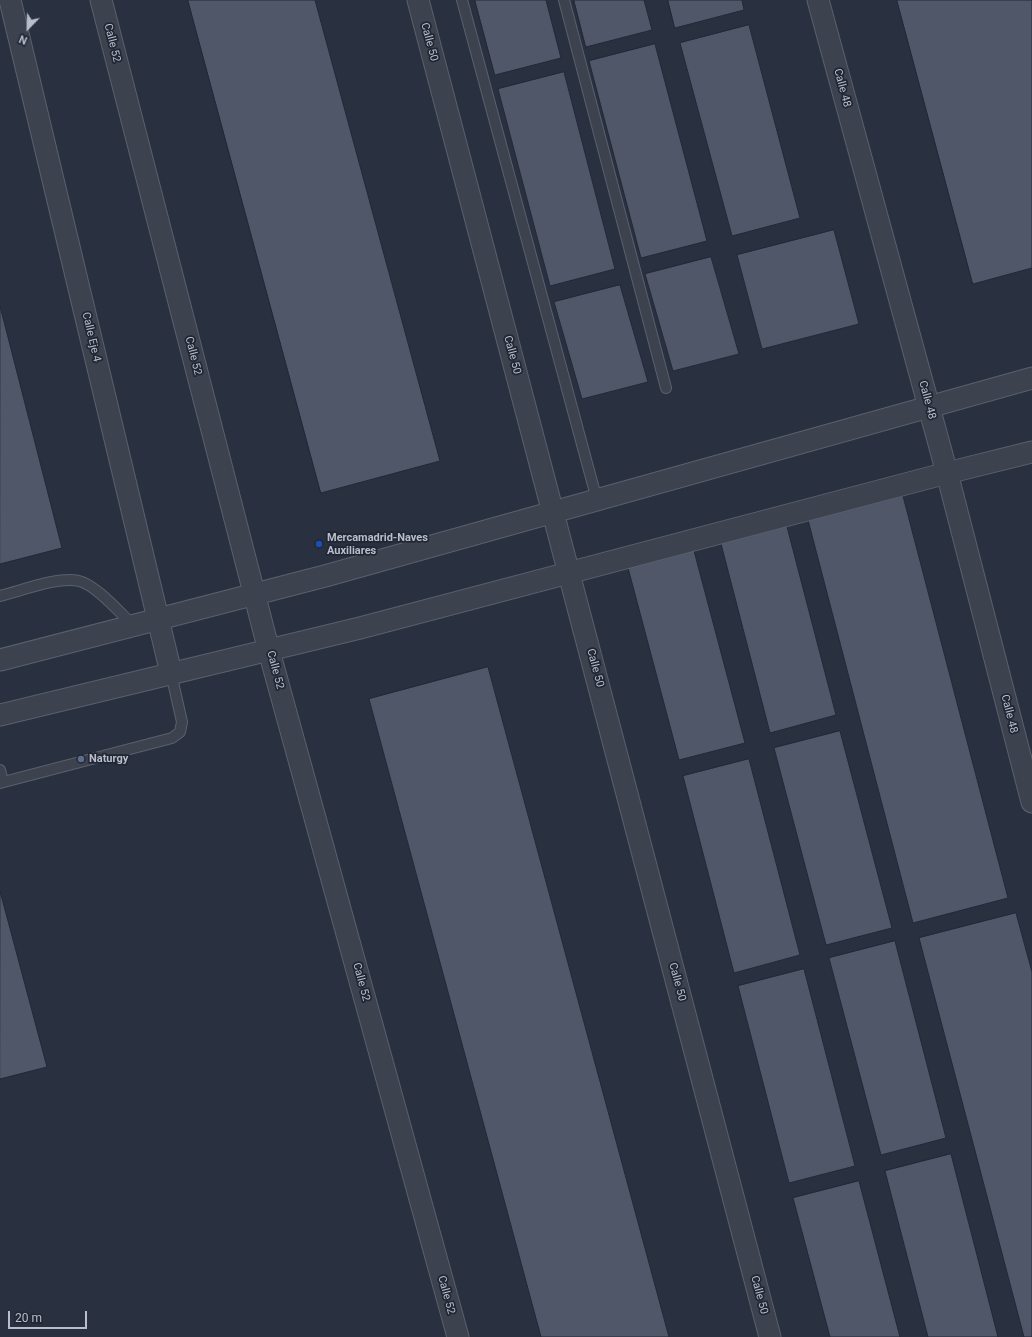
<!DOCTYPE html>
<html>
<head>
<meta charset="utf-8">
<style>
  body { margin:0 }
  #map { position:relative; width:1032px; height:1337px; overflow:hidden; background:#29303f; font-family:Roboto,sans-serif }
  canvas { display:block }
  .north { position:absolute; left:8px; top:8px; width:40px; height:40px; -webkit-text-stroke:3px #212735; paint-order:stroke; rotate:203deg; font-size:11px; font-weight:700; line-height:16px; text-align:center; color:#b9beca }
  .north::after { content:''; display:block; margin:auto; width:14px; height:18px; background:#b9beca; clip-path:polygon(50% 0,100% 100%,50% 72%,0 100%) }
  .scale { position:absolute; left:8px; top:1311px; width:79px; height:18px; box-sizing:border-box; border:2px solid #b9beca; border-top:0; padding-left:5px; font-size:12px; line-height:14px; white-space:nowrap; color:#b9beca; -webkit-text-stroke:3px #212735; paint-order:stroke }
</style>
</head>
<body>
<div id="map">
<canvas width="1032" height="1337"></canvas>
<div class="north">N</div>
<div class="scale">20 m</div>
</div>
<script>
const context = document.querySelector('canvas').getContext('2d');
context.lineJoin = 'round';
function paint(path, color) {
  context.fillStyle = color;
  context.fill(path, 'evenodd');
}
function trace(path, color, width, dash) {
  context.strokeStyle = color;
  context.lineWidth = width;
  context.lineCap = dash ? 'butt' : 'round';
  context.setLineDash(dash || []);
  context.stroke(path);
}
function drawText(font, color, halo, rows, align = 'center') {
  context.font = font + ' Roboto,sans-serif';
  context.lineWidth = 3.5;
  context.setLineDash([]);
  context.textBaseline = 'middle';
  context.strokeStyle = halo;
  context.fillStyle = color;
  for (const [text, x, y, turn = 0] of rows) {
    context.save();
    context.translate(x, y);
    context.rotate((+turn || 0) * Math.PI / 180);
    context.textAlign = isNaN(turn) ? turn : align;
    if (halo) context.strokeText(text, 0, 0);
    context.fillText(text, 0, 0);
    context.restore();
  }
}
const building = new Path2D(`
  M188,0h127l125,461 -119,32z
  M475,0h71l15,58 -66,17z
  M574,0h70l8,30 -66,17z
  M668,0h74l2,10 -69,18z
  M897,0h135v268l-59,16z
  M749,25l51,193 -68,18 -52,-193z
  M655,44l52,197 -66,17 -52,-197z
  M564,72l51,197 -65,17 -52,-197z
  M834,230l25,94 -97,25 -25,-94z
  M711,257l28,97 -66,17 -28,-97z
  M620,285l28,97 -66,17 -28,-97z
  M0,306l62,242 -62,16z
  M903,496l105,402 -95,25 -105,-403z
  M785,519l51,196 -66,18 -51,-197z
  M693,547l52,196 -66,17 -52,-196z
  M488,667l181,670h-128l-172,-638z
  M840,731l52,197 -66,17 -52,-197z
  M749,759l51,196 -66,18 -51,-197z
  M0,891l47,176 -47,12z
  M1016,913l16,59v365h-8l-105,-399z
  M895,941l51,197 -65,17 -52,-197z
  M804,969l51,197 -66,17 -51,-197z
  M951,1154l47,183h-70l-43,-166z
  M859,1181l41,156h-70l-37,-139z`);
const lane = new Path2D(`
  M462,0l135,500
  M564,0l102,388
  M0,596c21,-5 58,-20 79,-15 17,4 41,32 55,45
  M0,770l3,12
  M0,783l172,-45 8,-6 2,-10 -11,-49`);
const street = new Path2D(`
  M10,0l161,673
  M101,0l168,651 189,686
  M418,0l352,1337
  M818,0l129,473 85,329
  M0,660l325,-84 707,-198
  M0,715l360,-87 587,-155 85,-21`);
const markers = [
  [319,544,4,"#1a4fb4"],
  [81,759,4,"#5c6f8a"]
];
const streetNames = [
  ["Calle 50",429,42,75],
  ["Calle 52",112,43,76],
  ["Calle 48",842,88,75],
  ["Calle Eje 4",91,337,77],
  ["Calle 50",512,355,75],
  ["Calle 52",193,356,76],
  ["Calle 48",927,400,75],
  ["Calle 50",595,668,75],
  ["Calle 52",275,670,75],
  ["Calle 48",1009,714,76],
  ["Calle 52",361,982,75],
  ["Calle 50",677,982,75],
  ["Calle 52",446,1295,75],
  ["Calle 50",759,1295,75]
];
const poiNames = [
  ["Mercamadrid-Naves",327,538],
  ["Auxiliares",327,551],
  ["Naturgy",89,759]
];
paint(building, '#4f5768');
trace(building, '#232937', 1);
trace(lane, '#5b606d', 12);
trace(street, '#5b606d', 23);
trace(lane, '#3d424f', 10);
trace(street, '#3d424f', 21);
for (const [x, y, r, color] of markers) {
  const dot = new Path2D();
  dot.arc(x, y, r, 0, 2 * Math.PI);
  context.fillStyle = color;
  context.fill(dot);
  trace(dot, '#212735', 1.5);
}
drawText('11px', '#b9beca', '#212735', streetNames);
drawText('bold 11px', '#b9beca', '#212735', poiNames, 'left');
</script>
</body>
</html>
